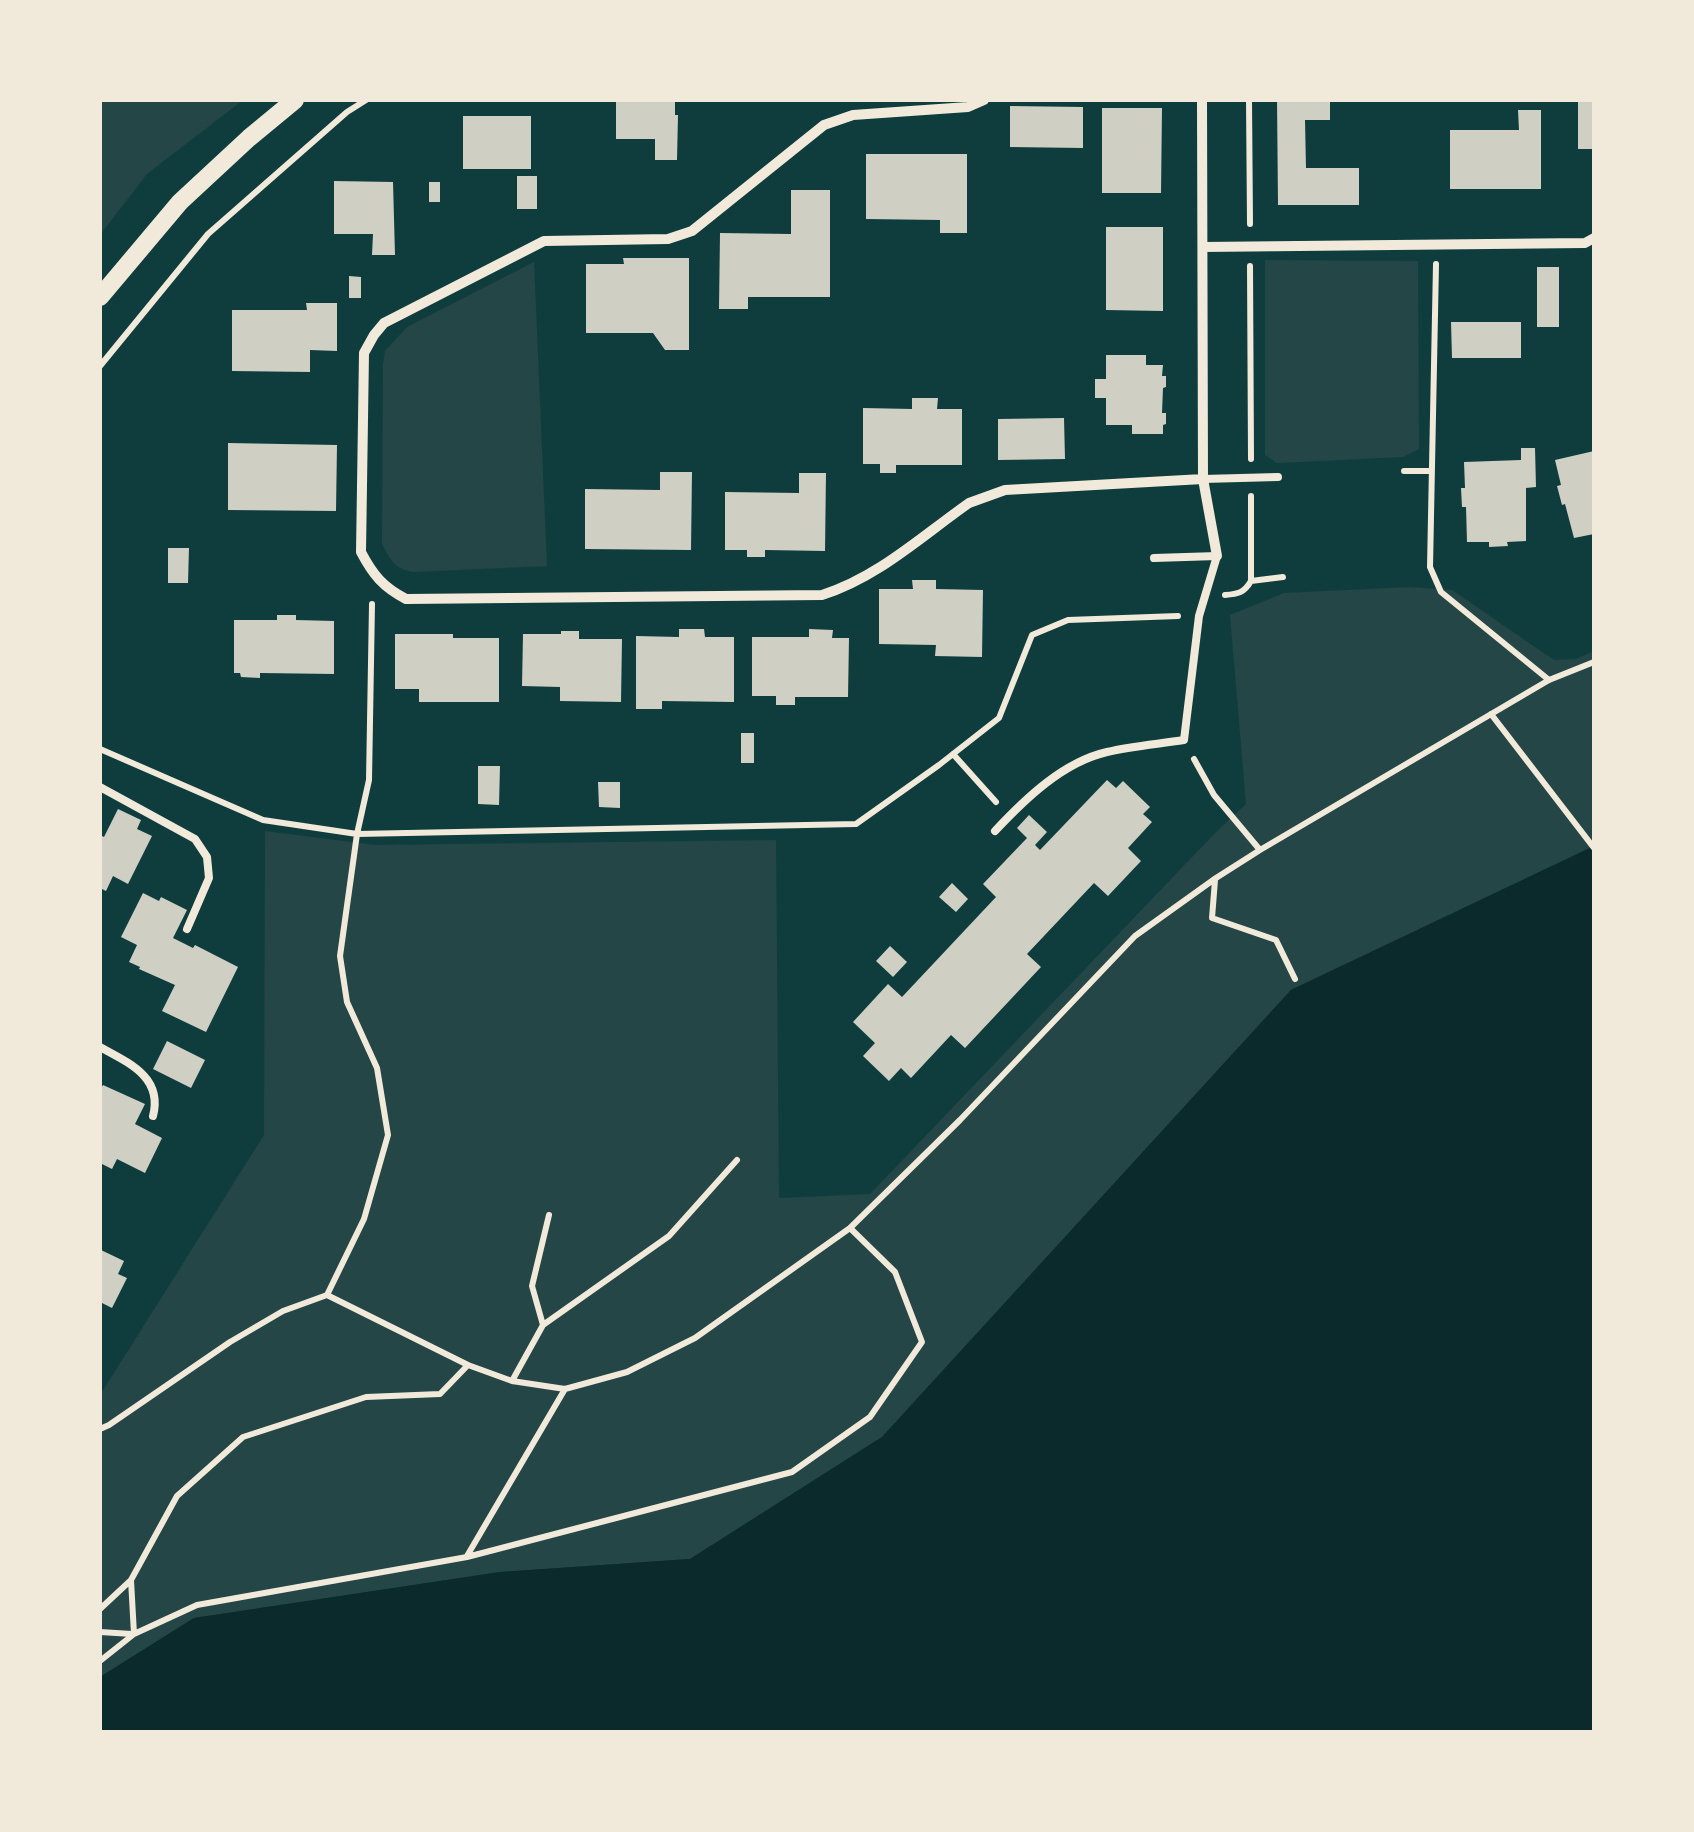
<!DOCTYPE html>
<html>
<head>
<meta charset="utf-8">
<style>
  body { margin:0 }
  #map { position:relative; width:1694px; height:1832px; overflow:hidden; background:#0f3d3e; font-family:Poppins,sans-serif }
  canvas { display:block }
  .frame { position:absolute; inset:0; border:102px solid #f1e9da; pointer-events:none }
</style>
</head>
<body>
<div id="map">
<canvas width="1694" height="1832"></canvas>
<div class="frame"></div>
</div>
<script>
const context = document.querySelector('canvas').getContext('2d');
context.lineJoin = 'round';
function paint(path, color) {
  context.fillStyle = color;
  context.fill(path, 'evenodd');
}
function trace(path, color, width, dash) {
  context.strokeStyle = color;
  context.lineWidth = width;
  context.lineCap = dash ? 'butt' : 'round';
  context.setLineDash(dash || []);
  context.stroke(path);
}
const green = new Path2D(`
  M100,100h143l-96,74 -47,61z
  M1265,260l153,1 1,188 -16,8 -126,6 -12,-8z
  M534,262l13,304 -134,6c-18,-3 -24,-13 -31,-29l1,-179 2,-13 22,-24z
  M1410,587l42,3 102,70 22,-1 18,-8v195l-303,144 -409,447 -192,122 -190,13 -306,46 -94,59v-282l164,-260 1,-304 110,14 401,-5 3,358 91,-4 346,-362 30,-28 -16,-189 54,-22z`);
const water = new Path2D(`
  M1594,846v886h-1494v-55l94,-59 306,-46 190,-13 192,-122 409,-447z`);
const building = new Path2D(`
  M616,100h59v15h3l-1,45h-22v-21h-39z
  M1277,100h53v20h-25l1,48h53v37h-81z
  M1578,100h16v49h-16z
  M1010,106l73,1v41l-73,-1z
  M1102,108h60l-1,85h-59z
  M1518,110h23v79h-91v-59h69z
  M463,116h68v53h-68z
  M866,154h101v79h-27v-13l-74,-1z
  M517,176h20v33h-20z
  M334,181l59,1 2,73h-23l1,-21h-39z
  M429,182h11v20h-11z
  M791,190h39v107h-82v12h-29l1,-76 71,1z
  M1106,227h57v84l-57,-1z
  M623,258h66v92h-24l-12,-17h-67v-69h38z
  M1537,267h22v60h-22z
  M349,276l12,1v21h-12z
  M306,303h31v48l-27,-1v22l-78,-1v-61h75z
  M1451,322h70v36h-69z
  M1106,355h40v10h17l-1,11h4v11l-3,1 -1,25h4v11l-3,1v9h-31v-9h-26v-27h-11v-19h11z
  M912,398h26l-1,11h25v56h-66v8h-16v-9h-17v-56l49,1z
  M1064,418l1,41 -67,1v-41z
  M228,443l109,2 -1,66 -108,-1z
  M1521,448h14l1,39 -10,1v53l-19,1 1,4 -19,1v-5h-22l-1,-35h-4l-1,-19h4l-1,-26 57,-2z
  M1594,451v83l-20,4 -9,-34 -3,1 -5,-19 4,-1 -6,-25z
  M660,472h32l-1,78 -106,-1v-60l75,1z
  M799,473h27l-1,78 -60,-1v7h-18v-7h-22v-58l74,1z
  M168,548h21l-1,35h-20z
  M912,580h24v9l47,1 -1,67 -47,-1 1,-11 -57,-1v-55h34z
  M277,615h19v5l38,1v53l-74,-1v5l-19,-1 -1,-4h-6v-53h43z
  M679,629h25l1,8h29v65l-72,-1v8h-26v-73l43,1z
  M809,629l24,1 -1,8h17l-1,59h-53v8h-19v-9h-24v-59h57z
  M561,631h18v8h43l-1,63 -61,-1v-14l-38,-1 1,-52h38z
  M395,634h58v4h46v64h-80v-13h-24z
  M741,733h13v30h-13z
  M478,766h22l-1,39 -21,-1z
  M1107,780l9,8 7,-7 27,26 -7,7 9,8 -24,26 13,13 -33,35 -14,-13 -67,71 14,13 -76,81 -14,-13 -40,43 -10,-10 -12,13 -26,-25 12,-13 -22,-21 35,-38 14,13 94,-100 -13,-13 44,-46 -10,-10 12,-13 18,17 -12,13 5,5z
  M598,782h22v26l-21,-1z
  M118,809l23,11 -4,9 15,7 -24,48 -15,-8 -7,15 -6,-3v-53l4,2z
  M952,883l16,16 -12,13 -17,-15z
  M143,893l16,8 2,-4 26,13 -14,28 20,10 2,-3 43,22 -32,65 -44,-21 13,-26 -36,-16 1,-2 -11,-5 8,-17 -16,-8z
  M890,946l17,16 -14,15 -17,-16z
  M167,1041l38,19 -14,28 -38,-19z
  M103,1085l42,19 -10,20 27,14 -17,35 -28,-14 -5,10 -12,-6v-73z
  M101,1250l23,11 -6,13 9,4 -15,30 -12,-6z`);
const path = new Path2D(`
  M1249,100l1,124
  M1436,264l-6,303 11,25 108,88
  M1250,266l1,193
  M100,366l108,-132 139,-122 19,-12
  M1404,471h28
  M1251,581l32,-4
  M1225,595c13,-1 19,-2 26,-14v-85
  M1491,714l103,134
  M100,749l163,71 94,14 499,-10 83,-59 60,-47 33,-83 36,-15 110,-4
  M953,754l43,48
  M1194,759l20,36 46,55
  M1215,880l-3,38 64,22 19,39
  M327,1295l37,-76 24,-84 -11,-67 -30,-66 -7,-46 17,-122 12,-54 3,-176
  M543,1325l-11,-39 17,-71
  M512,1381l31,-56 126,-89 68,-76
  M100,1429l9,-4 121,-83 53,-31 44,-16 141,70 44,16 53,8 62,-17 68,-34 155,-110 110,-108 175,-184 81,-58 44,-28 289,-170 45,-18
  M467,1556l98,-167
  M100,1609l30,-28
  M100,1632l32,2
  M134,1634l-3,-54 46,-84 66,-59 123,-40 74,-3 28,-29
  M100,1661l34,-27 63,-29 270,-48 325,-85 78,-55 52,-75 -27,-70 -45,-44`);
const service = new Path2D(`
  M1203,479l75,-2
  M100,787l95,52 12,18 2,21 -22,51
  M995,831c30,-32 68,-69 112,-79 25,-6 52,-8 77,-12l15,-124 18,-60 -63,2
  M100,1047c29,16 63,30 53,69`);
const minor = new Path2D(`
  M984,100l-16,7 -115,8 -29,10 -132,106 -24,8 -124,2 -160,82 -10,12 -10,18 -3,199c12,23 22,35 45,47l416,-4c55,-17 100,-59 147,-92l36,-13 198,-11
  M1202,100l1,379 14,77
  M1203,247l382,-4 9,-5`);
const tertiary = new Path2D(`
  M100,297l80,-95 69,-64 46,-38`);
paint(green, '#244646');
paint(water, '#0a2a2b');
paint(building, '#cfcfc3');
trace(path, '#f1e9da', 6);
trace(service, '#f1e9da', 8);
trace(minor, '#f1e9da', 10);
trace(tertiary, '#f1e9da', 18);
</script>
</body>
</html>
